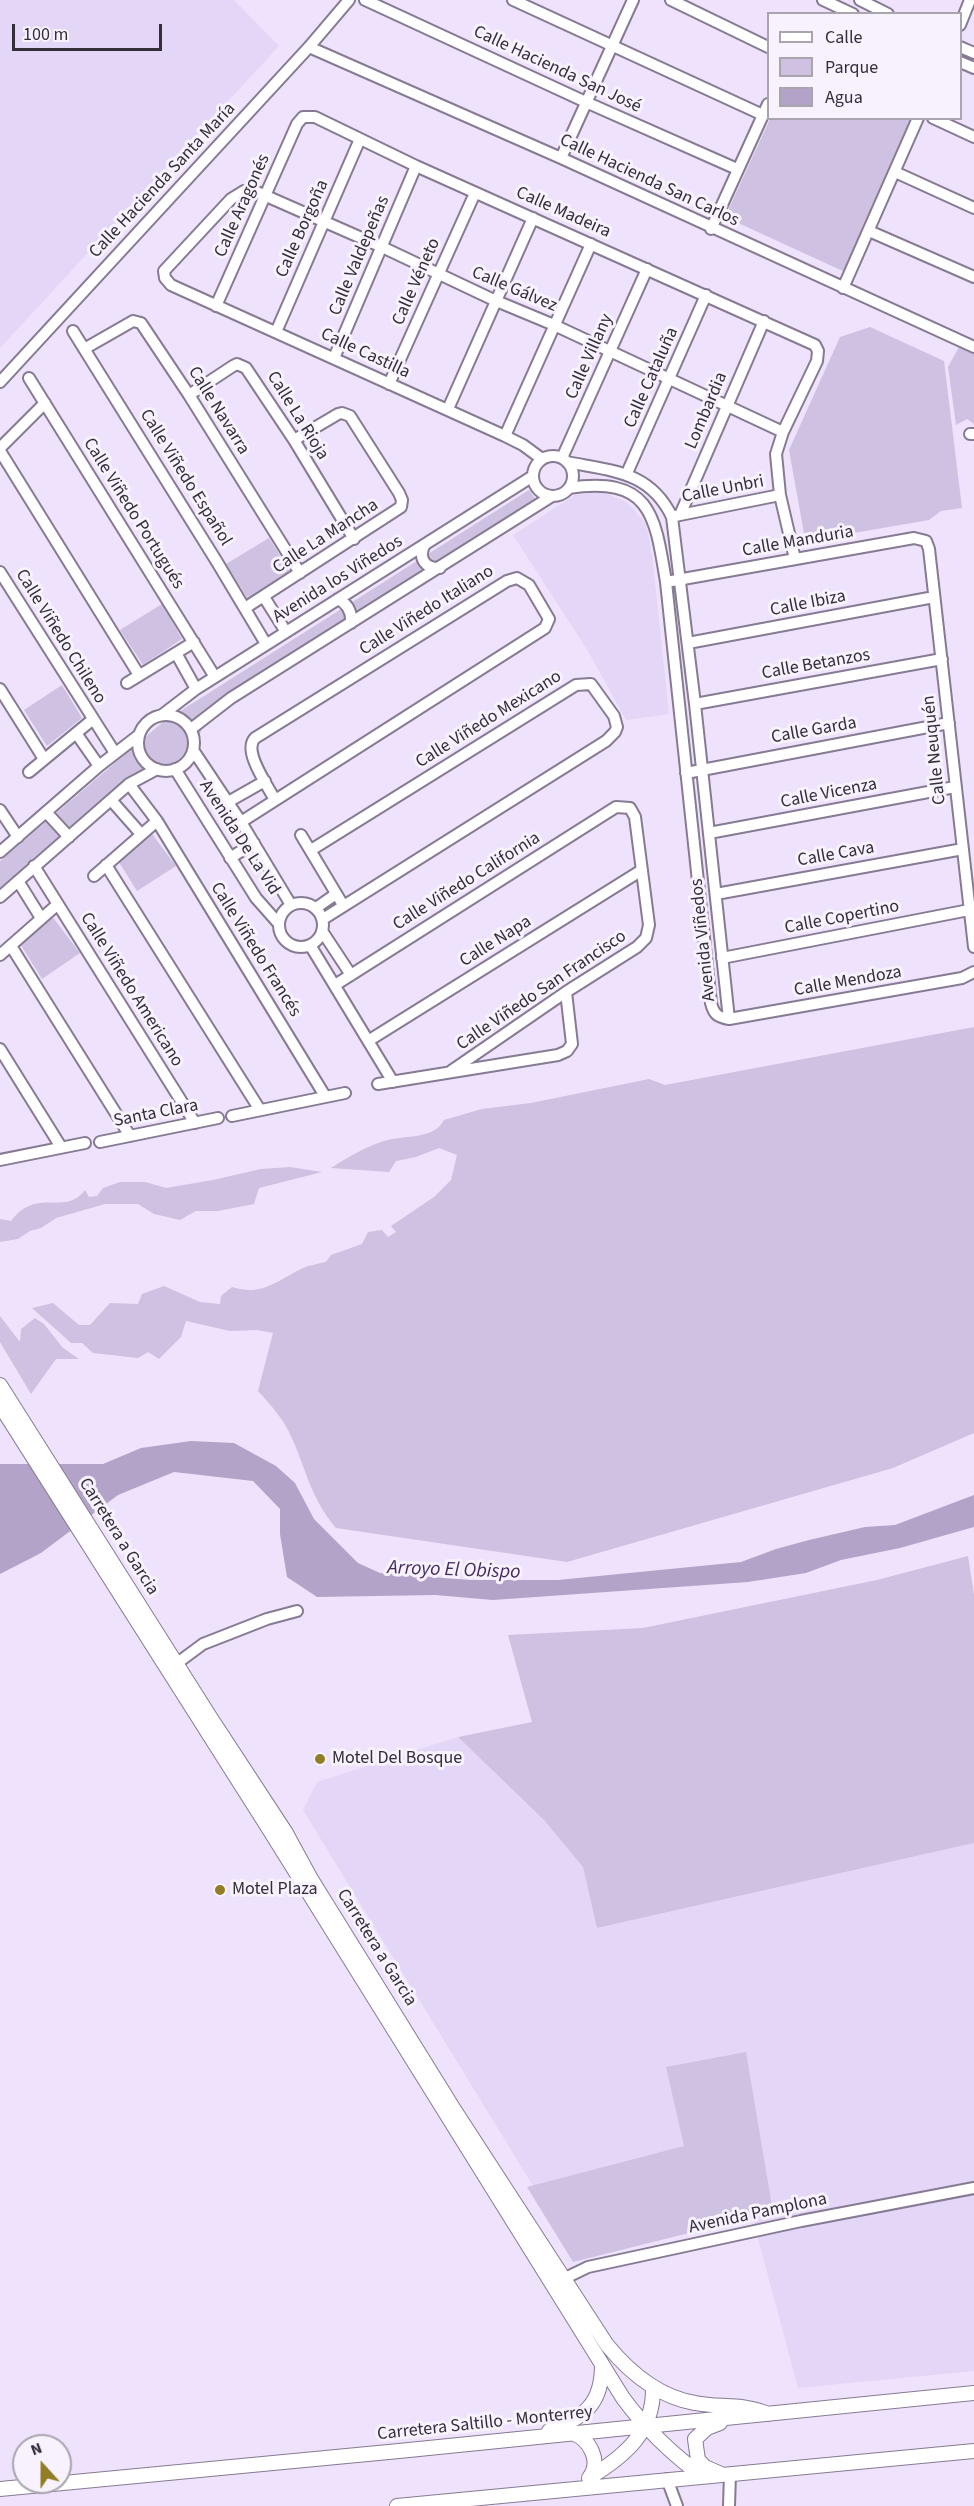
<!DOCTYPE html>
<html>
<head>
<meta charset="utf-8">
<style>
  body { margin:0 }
  #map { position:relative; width:974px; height:2506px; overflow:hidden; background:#eee2fc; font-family:"Source Sans 3",sans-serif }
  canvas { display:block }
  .legend { position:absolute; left:767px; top:12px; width:195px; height:108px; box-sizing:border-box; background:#f7f2fd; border:2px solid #a9a4ae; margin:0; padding:8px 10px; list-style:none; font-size:18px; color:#332e38 }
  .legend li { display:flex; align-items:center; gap:12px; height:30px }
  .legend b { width:30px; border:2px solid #a9a4ae }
  .north { position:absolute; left:12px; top:2434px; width:60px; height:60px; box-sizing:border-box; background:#f7f2fd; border:2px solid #a9a4ae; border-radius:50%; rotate:339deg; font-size:16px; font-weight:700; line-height:24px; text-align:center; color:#332e38 }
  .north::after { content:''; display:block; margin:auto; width:21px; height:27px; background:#917d24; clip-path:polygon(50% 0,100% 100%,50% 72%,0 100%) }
  .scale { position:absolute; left:12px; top:24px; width:150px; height:27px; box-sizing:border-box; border:3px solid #332e38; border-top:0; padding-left:8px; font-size:18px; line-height:21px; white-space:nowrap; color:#332e38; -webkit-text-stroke:4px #f7f2fd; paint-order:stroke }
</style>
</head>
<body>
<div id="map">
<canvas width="974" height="2506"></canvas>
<ul class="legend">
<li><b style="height:8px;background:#fff"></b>Calle</li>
<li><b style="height:16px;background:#cfc1e1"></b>Parque</li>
<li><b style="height:16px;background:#b4a3c8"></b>Agua</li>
</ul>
<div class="north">N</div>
<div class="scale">100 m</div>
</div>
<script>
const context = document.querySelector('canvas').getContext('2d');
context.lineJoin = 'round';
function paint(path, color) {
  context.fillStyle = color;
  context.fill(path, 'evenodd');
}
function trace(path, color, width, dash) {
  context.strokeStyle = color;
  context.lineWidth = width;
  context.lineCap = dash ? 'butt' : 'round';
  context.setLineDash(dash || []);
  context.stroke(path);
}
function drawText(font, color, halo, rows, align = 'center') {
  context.font = font + ' "Source Sans 3",sans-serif';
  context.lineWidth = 6;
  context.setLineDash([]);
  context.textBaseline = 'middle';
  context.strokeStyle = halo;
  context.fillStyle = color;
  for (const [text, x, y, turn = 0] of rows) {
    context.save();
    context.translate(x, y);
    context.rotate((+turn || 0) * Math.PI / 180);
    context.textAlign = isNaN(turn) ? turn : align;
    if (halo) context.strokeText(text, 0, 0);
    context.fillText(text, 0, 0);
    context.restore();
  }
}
const built = new Path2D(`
  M0,0h234l45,46 -279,302z
  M603,492l25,11 18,21 6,30 17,160 -43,6 -38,-69 -75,-116 62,-40z
  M458,1737l86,83 40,47 13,61 377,-85v528l-176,17 -46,-172 -176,40 -273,-446 14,-28z`);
const green = new Path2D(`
  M909,118l3,2 -67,152 -120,-55 45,-98z
  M870,327l74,34 18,147 -21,3 -12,9 -122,21 -2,-2 -16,-89 51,-113z
  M959,347l15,7v70l-7,-5 -11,6 -8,-58z
  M529,490l8,11 -322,203 -23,45 -25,19 -32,7 -135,116v-30l163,-139z
  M269,538l22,35 -43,26 -22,-35z
  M162,604l20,35 -39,26 -23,-35z
  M62,685l20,33 -35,28 -23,-36z
  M149,830l27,36 -39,25 -20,-32z
  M51,915l29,38 -38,26 -23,-37z
  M974,1027v406l-81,35 -326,94 -231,-34c-27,-32 -30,-61 -47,-96 -8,-16 -19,-28 -31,-41l15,-58 -16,-3 -27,1 -44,-10 -5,16 -22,22 -11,-7 -10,6 -45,-5 -11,-10h-11l-39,-35 21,-5 26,22h11l20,-22 28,1 4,-10 22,-8 36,16 20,2 1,-8 11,-9c30,10 46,-7 71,-19 7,-3 15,-4 23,-6l5,-7 31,-11 6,-12 14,-2 6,7 8,-5 -5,-6 43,-29 17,-17 6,-25 -18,-7 -23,9 -20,4 -7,11 -58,-4c16,-10 32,-20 50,-26 22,-8 52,-1 63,-22l38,-11 49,-6 118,-24 16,6z
  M290,1167l32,5 -63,16 -5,16 -36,7h-22l-16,9 -26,-6 -16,-10h-33l-49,14 -15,10 -11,3 -12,8 -18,3v-23l11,2c26,-35 54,-4 74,-31l4,7 8,-1 6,-8 17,-6h25l21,6 47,-8 48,-11z
  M0,1316l20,26 1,-13 14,-11 9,6 19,24 16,11h-23l-25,35 -31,-52z
  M968,1556l6,39v248l-377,85 -14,-61 -39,-47 -86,-83 74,-15 -24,-87 135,-7 234,-48z
  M746,2052l27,160 -200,50 -46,-75 157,-41 -18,-79z`);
const water = new Path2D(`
  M191,1441l43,2 42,23 19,17 19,36 44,44 22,10 91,7h87l183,-18 35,-13 33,-9 56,-13 30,-2 79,-30v32l-74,21 -59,12 -35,13 -58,9 -255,18 -58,-5 -118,2 -30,-20 -7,-43v-25l-27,-28 -79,-9 -56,23 -77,58 -41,21v-110h103l38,-16z`);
const minor = new Path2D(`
  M365,0l223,103 149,66
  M513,0l250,115
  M671,0l97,47
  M823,0l30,14
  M860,0l28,14
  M960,25l10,-25
  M309,47l252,111 413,189
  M960,47l14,6
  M960,62l14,6
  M933,118l41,19
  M561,158l72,-158
  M895,172l79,36
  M711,229l57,-125
  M869,231l105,46
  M843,288l75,-170
  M216,306l81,-182 6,-7h12l101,49 399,179 3,6 -1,10 -34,71 -7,22 4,41 15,64
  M73,331l144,231 49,82
  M276,332l84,-193
  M84,349l49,-28 8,2 48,72 111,178
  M334,358l82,-192
  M29,378l186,299
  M0,382l309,-335 40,-47
  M389,384l86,-191
  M189,395l44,-29 4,-2 9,4 48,72 60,99
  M448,409l85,-191
  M970,434h4
  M505,436l86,-192
  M0,448l45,-45
  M0,451l139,224
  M533 476a20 20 0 1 1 40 0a20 20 0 1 1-40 0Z
  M562,458l85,-189
  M542,459l-19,-14 -18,-9 -334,-151 -6,-7 -1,-7 67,-72 13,-8 13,1 125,55 112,53 60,25 229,107
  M567,462c45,9 83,9 105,55l23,187 34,315
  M627,473l79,-178
  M569,488c82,-12 86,27 97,94l45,421c3,12 7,14 18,16l233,-41 12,-6
  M680,515l84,-194
  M675,516l105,-21
  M424,546c-6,13 2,23 16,22
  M0,572l115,181
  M666,582l248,-44 12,3 3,8 45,398
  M264,597l22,35
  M338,599c10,5 14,13 13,24
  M245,608l156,-101 1,-7 -3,-7 -49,-77 -8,-3 -4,1 -44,26
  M688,643l246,-46
  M176,653l20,36
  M127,683l67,-41
  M0,689l44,70
  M695,704l247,-45
  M162,715l34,-26 337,-213
  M138 743a28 28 0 1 1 56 0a28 28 0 1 1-56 0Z
  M191,729l40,-31 321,-202
  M76,733l23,33
  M193,750l48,72 50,83
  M175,769l81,129 23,26
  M29,772l63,-52
  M686,773l263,-50
  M129,784l28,37 168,275
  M111,800l30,34
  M228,802l37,-21
  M0,810l18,27
  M46,812l23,25
  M241,822l304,-194 4,-9 -20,-34 -12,-7 -10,3 -252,157c-13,13 13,48 20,62
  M709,833l246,-46
  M301,835l42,70
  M311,850l265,-165 15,-1 23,32 3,11 -2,5 -9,9 -283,178
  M0,852l99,-86 40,-31
  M230,858l24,-15
  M106,865l154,245
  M34,866l161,257
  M94,876l63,-55
  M18,881l23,37
  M716,894l247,-45
  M0,897l129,-113 28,-15
  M279 925a22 22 0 1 1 44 0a22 22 0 1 1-44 0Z
  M316,908l20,-14
  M322,931l29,44
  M310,945l83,137
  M11,946l119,190
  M0,955l58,-51
  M722,958l247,-48
  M335,985l281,-178 14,1 5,9 14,108 -3,13 -9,9 -71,45 -115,79
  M368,1041l274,-171
  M0,1049l61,98
  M378,1084l180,-29 9,-4 5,-7 -6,-52
  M232,1116l113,-23
  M100,1142l118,-24
  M0,1160l85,-17
  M176,1664l27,-20 64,-25 30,-8
  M557,2282l31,-15 213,-46 173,-33
  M667,2479l10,27
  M729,2506l1,-32`);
const major = new Path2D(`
  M0,1385l210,332 76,116 25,46 142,229 154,237c23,28 52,52 88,58 25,5 48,0 73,11
  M0,1405l269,424 354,569c22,30 49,56 79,78
  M720,2423l-13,5 -12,11 3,21 7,7 16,7
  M549,2431c34,-14 53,-25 53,-66
  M572,2433c18,6 30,29 17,45
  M592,2476c34,-21 62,-45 61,-89
  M0,2489l399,-38 575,-58
  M397,2506l577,-55`);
const markers = [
  [320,1759,6,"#917d24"],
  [220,1890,6,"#917d24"]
];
const streetNames = [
  ["Calle Hacienda San José",557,70,25],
  ["Calle Hacienda Santa María",163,181,-47],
  ["Calle Hacienda San Carlos",649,181,25],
  ["Calle Aragonés",243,206,-66],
  ["Calle Madeira",563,213,24],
  ["Calle Borgoña",303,229,-66],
  ["Calle Valdepeñas",360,256,-67],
  ["Calle Véneto",417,282,-66],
  ["Calle Gálvez",514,290,23],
  ["Calle Castilla",365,354,25],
  ["Calle Villany",590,357,-66],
  ["Calle Cataluña",652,378,-66],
  ["Calle Navarra",218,411,58],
  ["Lombardia",707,411,-67],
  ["Calle La Rioja",297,416,58],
  ["Calle Viñedo Español",185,478,58],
  ["Calle Unbri",723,490,-11],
  ["Calle Viñedo Portugués",133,514,58],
  ["Calle La Mancha",326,537,-33],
  ["Calle Manduria",798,542,-10],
  ["Avenida los Viñedos",338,580,-32],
  ["Calle Ibiza",808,604,-11],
  ["Calle Viñedo Italiano",427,611,-32],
  ["Calle Viñedo Chileno",60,637,58],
  ["Calle Betanzos",816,665,-10],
  ["Calle Viñedo Mexicano",489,720,-32],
  ["Calle Garda",814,731,-10],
  ["Calle Neuquén",935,750,-96],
  ["Calle Vicenza",829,794,-11],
  ["Avenida De La Vid",239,838,57],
  ["Calle Cava",836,855,-10],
  ["Calle Viñedo California",467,882,-32],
  ["Calle Copertino",842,918,-11],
  ["Avenida Viñedos",704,940,-96],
  ["Calle Napa",496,942,-32],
  ["Calle Viñedo Francés",255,950,58],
  ["Calle Mendoza",848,982,-10],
  ["Calle Viñedo Americano",131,990,58],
  ["Calle Viñedo San Francisco",542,991,-34],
  ["Santa Clara",156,1114,-11],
  ["Carretera a Garcia",118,1537,58],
  ["Carretera a Garcia",376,1948,58],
  ["Avenida Pamplona",758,2214,-12],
  ["Carretera Saltillo - Monterrey",485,2424,-6]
];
const poiNames = [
  ["Motel Del Bosque",332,1759],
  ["Motel Plaza",232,1890]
];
const waterNames = [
  ["Arroyo El Obispo",454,1571,2]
];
paint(built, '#e4d6f6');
paint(green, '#cfc1e1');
paint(water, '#b4a3c8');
trace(minor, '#867b92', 14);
trace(major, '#867b92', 16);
trace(minor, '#fff', 10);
trace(major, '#fff', 14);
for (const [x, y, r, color] of markers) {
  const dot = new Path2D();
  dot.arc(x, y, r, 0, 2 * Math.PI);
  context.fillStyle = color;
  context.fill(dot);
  trace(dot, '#f7f2fd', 2);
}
drawText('18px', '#332e38', '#f7f2fd', streetNames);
drawText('18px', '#332e38', '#f7f2fd', poiNames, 'left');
drawText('italic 20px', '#452b5c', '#f7f2fd', waterNames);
</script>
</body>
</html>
